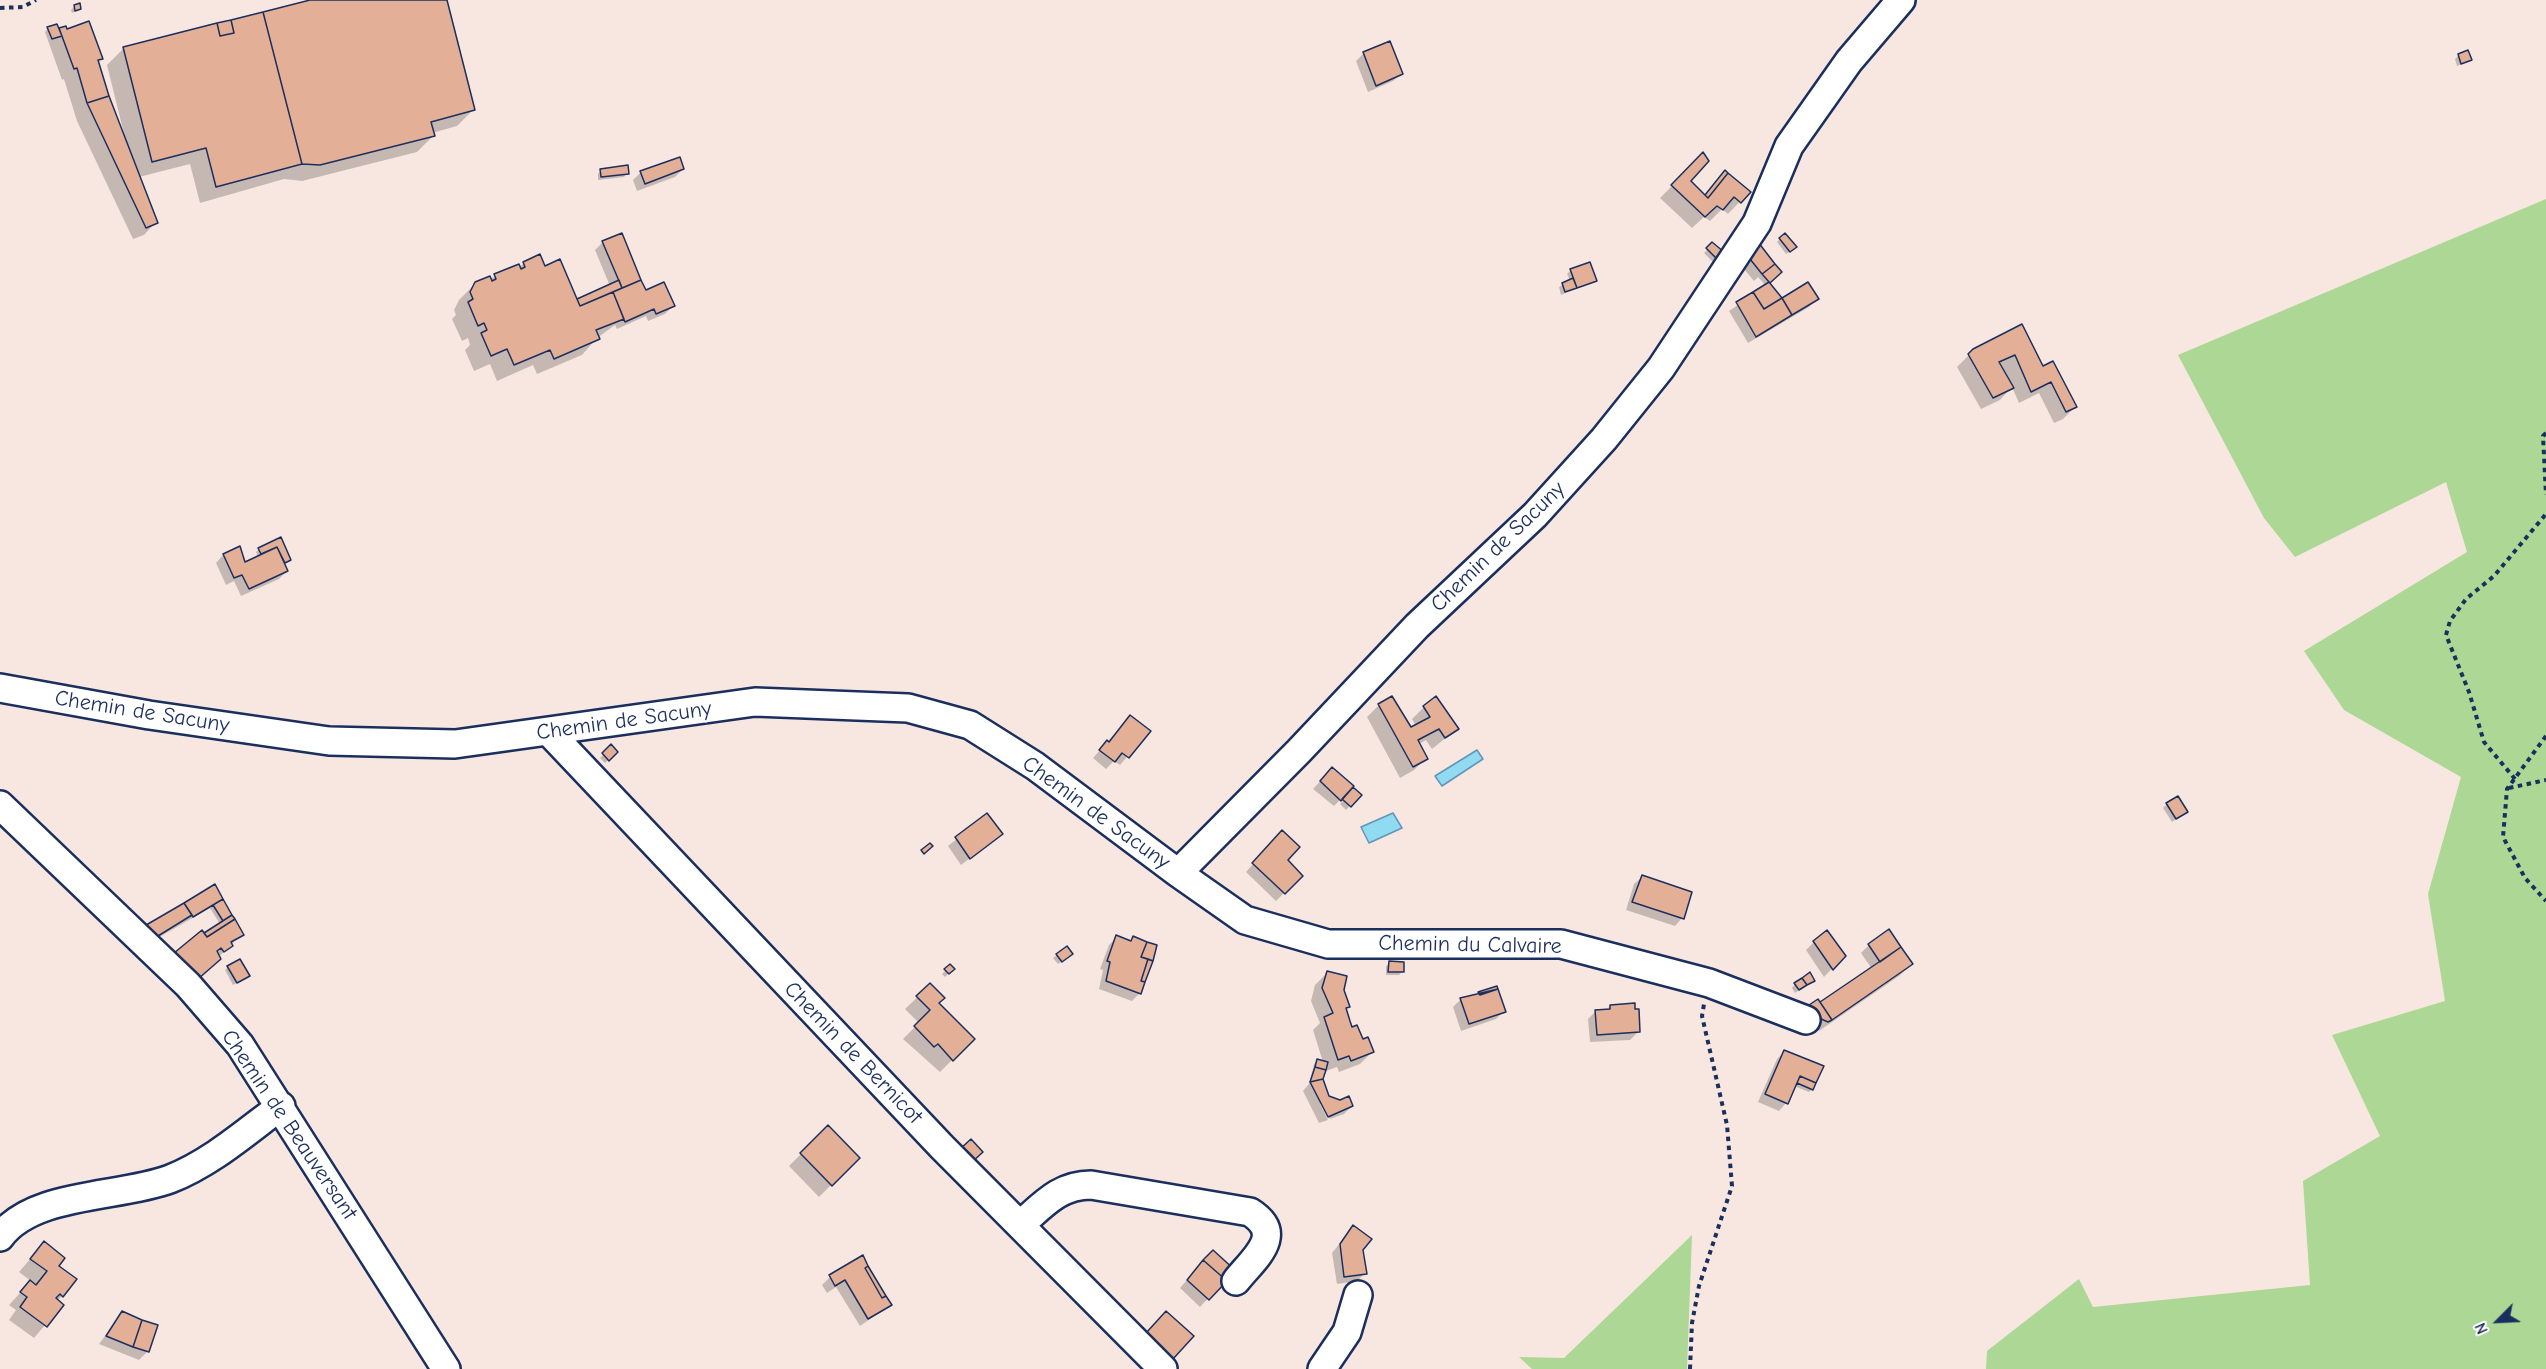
<!DOCTYPE html>
<html>
<head>
<meta charset="utf-8">
<style>
  body { margin:0 }
  #map { position:relative; width:2546px; height:1369px; overflow:hidden; background:#f7e7e0; font-family:"Comic Neue",sans-serif }
  canvas { display:block }
  .north { position:absolute; left:2468px; top:1291px; width:60px; height:60px; -webkit-text-stroke:4px #fff; paint-order:stroke; rotate:246deg; font-size:16px; font-weight:700; line-height:24px; text-align:center; color:#1b2f5e }
  .north::after { content:''; display:block; margin:auto; width:21px; height:27px; background:#1b2f5e; clip-path:polygon(50% 0,100% 100%,50% 72%,0 100%) }
</style>
</head>
<body>
<div id="map">
<canvas width="2546" height="1369"></canvas>
<div class="north">N</div>
</div>
<script>
const context = document.querySelector('canvas').getContext('2d');
context.lineJoin = 'round';
function paint(path, color) {
  context.fillStyle = color;
  context.fill(path, 'evenodd');
}
function trace(path, color, width, dash) {
  context.strokeStyle = color;
  context.lineWidth = width;
  context.lineCap = dash ? 'butt' : 'round';
  context.setLineDash(dash || []);
  context.stroke(path);
}
function drawText(font, color, halo, rows, align = 'center') {
  context.font = font + ' "Comic Neue",sans-serif';
  context.lineWidth = 4.5;
  context.setLineDash([]);
  context.textBaseline = 'middle';
  context.strokeStyle = halo;
  context.fillStyle = color;
  for (const [text, x, y, turn = 0] of rows) {
    context.save();
    context.translate(x, y);
    context.rotate((+turn || 0) * Math.PI / 180);
    context.textAlign = isNaN(turn) ? turn : align;
    if (halo) context.strokeText(text, 0, 0);
    context.fillText(text, 0, 0);
    context.restore();
  }
}
const green = new Path2D(`
  M2546,199v1170h-560l1,-18 92,-72 14,28 217,-22 -7,-104 77,-45 -48,-101 113,-34 -17,-107 33,-117 -117,-67 -40,-59 163,-99 -21,-70 -151,75 -31,-39 -86,-163z
  M1692,1235l-5,134h-155l-13,-12 45,1z`);
const water = new Path2D(`
  M1477,750l6,9 -41,27 -7,-10z
  M1393,813l9,15 -33,15 -8,-16z`);
const shadow = new Path2D(`
  M316,0h129l28,110 -16,16 -25,7 1,3 -16,16 -115,29 -18,-2 -84,24 -10,-39 -51,13 17,45 -12,13 -11,4 -56,-118 -13,-42 -2,1 -17,-48 3,-4 10,2 7,-2 36,31 -4,4 25,71h2l-17,-69 16,-16z
  M75,6l4,3 -7,4 -1,-3z
  M1364,53l37,21 -8,7 -25,11 -12,-31z
  M2459,55l11,5 -13,6 -2,-7z
  M1703,155l-14,26 15,15 17,-20 28,16 -21,22 -6,-5 -12,12 -6,-4 -12,11 -32,-30z
  M683,169l-8,8 -38,14 -4,-11 8,-8z
  M601,170l26,3 -3,4 -26,3v-6z
  M621,235l24,57 28,14 -8,8 -17,7 -2,-5 -29,13 -2,-4 -18,13 -15,17 -45,19 -4,-9 -36,16 -7,-17 -16,7 -9,-21 5,-5 -2,-7 -6,3 -10,-22 4,-4 -2,-5 5,-10 16,-16 44,-16 5,-5 20,5 32,33 34,-15 -15,-36 8,-8z
  M1780,239l11,12 -5,3 -9,-12z
  M1713,244l9,9 -9,9 -9,-9z
  M1758,244l22,28 -12,11 14,17 35,-1 -8,8 -61,36 -19,-32 37,-25 -8,-9 -4,4 -15,-18z
  M1571,270l24,10 -34,15 -2,-8 11,-6 -3,-7z
  M2021,326l21,42 33,39 -12,12 -9,4 -15,-30 -20,10 -7,-16 -12,13 -19,9 -24,-42 17,-17z
  M280,539l10,21 -6,4 3,7 -8,8 -38,17 -7,-15 -8,4 -10,-22 7,-8 16,-7 5,16 14,-7 -2,-5 3,-3z
  M1379,705l31,24 6,-3 -4,-7 12,-12 33,22 -25,20 -6,-9 -7,4 7,14 -12,12 -14,8 -33,-61z
  M1130,717l19,14 -29,34 -6,-4 -8,8 -13,-11z
  M611,747l5,5 -11,11 -5,-5z
  M1325,776l35,19 -14,15 -6,-6 6,-6h-4l-8,8 -21,-17z
  M2167,804l19,8 -14,10 -9,-14z
  M987,815l14,19 -40,31 -13,-19z
  M1274,840l12,20 15,16 -25,25 -30,-29z
  M1642,877l40,41 -7,8 -49,-16 8,-26z
  M214,886l28,48 -57,56 18,-55 17,-11 -10,-16 -61,35h-8z
  M1117,937l12,5 4,-4 7,55 -8,8 -33,-12 4,-19 -3,-1 9,-24z
  M1814,942l30,14 -20,21 -18,-27z
  M1869,945l43,19 -13,12 -80,55 -7,-11 8,-15 52,-36 -11,-16z
  M1057,955l11,2 -10,7 -5,-6z
  M1390,963l13,8 -4,4h-13v-9z
  M950,966l3,3 -8,8 -3,-3z
  M228,967l20,9 -15,9 -8,-15z
  M1327,973l15,17 6,17 -3,3 6,19 21,23 -12,12 -21,8 -2,-5 -14,5 -2,7 7,18 24,9 -8,8 -14,5 -7,-15h-3l8,16 -9,3 -16,-32 6,-7 5,-20 3,-3 6,1 -10,-32 7,-7 -9,-22 4,-16z
  M1813,980l-18,13 -3,-5 3,-4z
  M930,985l7,18 36,36 -33,33 -37,-33 16,-16 -14,-14z
  M1461,999l43,12 -8,8 -35,12 -8,-24z
  M1610,1006l28,26 -8,8 -40,2 -2,-23 8,-8 10,-1z
  M1785,1051l27,38 -3,3 -15,-6 -8,17 -7,8 -21,-9 19,-43z
  M828,1127l30,31 -39,39 -30,-31z
  M1353,1227l9,23 3,23 -8,8 -20,3 -5,-31z
  M44,1243l13,23 5,30 -5,5 5,4 -28,33 -25,-18 7,-10 -7,-5 22,-24 -12,-9z
  M862,1258l28,47 -30,21 -24,-39 -9,6 -5,-8 8,-8z
  M1205,1259l29,12 -34,36 -20,-19z
  M122,1313l34,13 -9,26 -8,8 -40,-16z`);
const building = new Path2D(`
  M310,0h137l28,110 -44,12 4,14 -115,29 -18,-1 -39,-152z
  M80,3l1,6 -6,2 -1,-6z
  M263,12l39,152 -86,23 -10,-39 -54,14 -29,-115 94,-24 3,13 14,-3 -3,-13z
  M231,20l3,13 -14,3 -3,-13z
  M89,21l14,38 -5,1 11,36 -22,7 -10,-35 -3,1 -15,-41 7,-2 1,3z
  M57,24l5,12 -10,3 -5,-12z
  M1390,41l13,33 -27,12 -13,-34z
  M2468,50l4,10 -11,4 -3,-10z
  M109,96l49,127 -12,5 -59,-125z
  M1703,152l6,9 -18,20 17,17 20,-25 23,19 -10,11 -7,-6 -11,13 -6,-4 -12,11 -34,-32z
  M680,157l4,12 -39,15 -5,-13z
  M628,165l1,9 -28,3 -1,-8z
  M1725,170l3,3 -20,25 -3,-3z
  M622,233l19,47 -19,8 -20,-47z
  M1785,233l12,14 -7,5 -11,-14z
  M1712,242l12,10 -7,7 -11,-11z
  M1758,242l17,22 -13,10 -16,-20z
  M540,254l5,12 15,-7 20,47 33,-14 11,27 -28,11 4,9 -46,20 -4,-9 -36,15 -7,-16 -16,7 -10,-23 6,-3 -3,-7 -6,3 -10,-24 5,-3 -3,-7 5,-10 15,-6 2,5 4,-2 -2,-5 25,-10 2,5 4,-2 -2,-5z
  M1590,262l7,19 -20,7 -7,-19z
  M1775,264l7,8 -12,11 -8,-9z
  M1573,278l4,10 -12,4 -3,-9z
  M619,280l3,8 -42,18 -3,-7z
  M641,280l5,10 18,-8 11,24 -19,8 -2,-5 -29,13 -12,-30z
  M1769,282l13,16 -18,11 -11,-17z
  M1808,282l11,17 -27,16 -10,-17z
  M1753,292l11,17 18,-11 10,17 -36,22 -20,-35z
  M2022,324l21,42 10,-5 24,46 -11,5 -15,-30 -20,10 -16,-37 -16,7 15,26 -21,10 -25,-44 5,-5z
  M281,537l10,23 -6,3 -8,-16 -16,7 -3,-6z
  M240,546l5,16 32,-15 11,24 -39,18 -7,-14 -8,3 -11,-24z
  M1392,696l19,31 19,-10 -7,-11 13,-10 23,33 -14,9 -6,-9 -21,11 10,19 -15,8 -35,-63z
  M1130,715l21,16 -22,27 -7,-5 -7,9 -16,-12 8,-10 2,2z
  M611,744l7,8 -9,9 -7,-8z
  M1332,767l22,19 -13,15 -21,-20z
  M1353,787l9,8 -11,12 -9,-8z
  M2178,796l10,16 -12,7 -10,-16z
  M987,813l16,21 -33,25 -15,-22z
  M1282,830l18,17 -12,13 15,16 -18,18 -33,-31z
  M930,843l3,3 -9,8 -3,-4z
  M1642,875l50,17 -8,27 -52,-17z
  M215,884l8,15 -30,18 -9,-14z
  M223,899l9,16 -9,6 -10,-16z
  M184,903l8,12 -34,21h-9l-8,-8z
  M232,915l3,4 -28,18 -3,-4z
  M235,919l9,16 -13,7 2,4 -9,6 -3,-4 -4,3 4,8 -23,20 -24,-26 28,-23 5,7z
  M1889,929l12,18 -21,15 -12,-18z
  M1827,930l19,26 -13,14 -20,-29z
  M1116,935l15,6 2,-5 14,6 -6,15 7,2 -7,22 4,1 -4,12 -35,-13 4,-19 -3,-1z
  M1147,942l10,3 -4,16 -12,-4z
  M1067,946l6,8 -11,8 -6,-8z
  M1901,947l12,17 -81,56 -12,-18z
  M240,959l10,17 -13,7 -10,-17z
  M1148,959l5,2 -8,21 -4,-1z
  M1389,961l15,1v10h-16z
  M950,964l5,5 -6,5 -5,-5z
  M1327,971l20,5 -3,14 6,17 -4,1 4,13 2,6 5,-2 6,14 5,-2 6,15 -23,9 -2,-5 -11,4 -14,-43 9,-4 -11,-25z
  M1810,972l5,9 -8,4 -5,-7z
  M1802,978l5,7 -8,5 -5,-7z
  M930,983l15,15 -6,5 36,36 -22,22 -15,-17 -4,3 -20,-21 16,-16 -14,-14z
  M1497,986l1,3 -18,6 -2,-3z
  M1498,989l8,23 -37,12 -9,-26z
  M1818,999l14,21 -4,2 -18,-8 -4,-7z
  M1635,1003v6h4l1,23 -43,3 -2,-25 15,-1v-4z
  M1784,1050l40,16 -8,17 -16,-7 -12,28 -23,-10z
  M1317,1059l11,3 -2,8 -11,-3z
  M1315,1067l11,3 -3,9 -13,3z
  M1800,1076l16,7 -3,7 -16,-7z
  M1323,1079l6,17 11,4 9,-4 4,10 -25,11 -18,-35z
  M828,1125l32,33 -28,28 -32,-33z
  M971,1139l12,13 -12,11 -12,-13z
  M1353,1225l19,14 -9,11 4,24 -23,3 -4,-33z
  M44,1241l21,17 -6,8 18,13 -14,18 -3,-3 -4,4 8,7 -17,22 -27,-20 7,-10 -7,-5 10,-12 6,5 11,-14 -17,-12z
  M1213,1250l23,21 -9,10 -24,-21z
  M863,1255l5,11 -3,2 17,30 4,-2 6,9 -24,14 -23,-39 -10,6 -6,-11z
  M1203,1260l24,21 -18,19 -22,-20z
  M868,1266l18,30 -4,2 -17,-30z
  M122,1311l20,9 -9,27 -27,-11z
  M1166,1311l28,25 -21,23 -27,-26z
  M142,1320l16,5 -9,27 -16,-5z`);
const path = new Path2D(`
  M0,8l23,-1 13,-7
  M2546,433l-3,3 3,59
  M2546,736l-39,53 -4,48 22,41 21,23
  M2515,779l-31,-37 -15,-50 -23,-57 4,-14 16,-22 28,-23 52,-62
  M2509,788l37,-8
  M1690,1369l2,-46 7,-37 33,-100 -5,-61 -25,-109 2,-12`);
const minor = new Path2D(`
  M0,688l149,27 180,26 126,3 300,-42 153,6 62,17 65,41 143,107 121,-122 118,-125 118,-111 69,-76 57,-71 96,-145 32,-77 60,-85 52,-61
  M549,732l393,415 221,222
  M0,805l188,180 52,60 206,324
  M1178,873l67,47 83,24h233l148,39 97,37
  M1020,1225c23,-20 39,-40 71,-40l159,27c36,23 4,46 -14,69
  M0,1237c33,-45 120,-39 170,-58 41,-16 76,-47 111,-73
  M1322,1369l25,-37 11,-37`);
const streetNames = [
  ["Chemin de Sacuny",1498,547,-44],
  ["Chemin de Sacuny",142,712,9],
  ["Chemin de Sacuny",624,721,-8],
  ["Chemin de Sacuny",1096,813,36],
  ["Chemin du Calvaire",1470,945,1],
  ["Chemin de Bernicot",853,1053,46],
  ["Chemin de Beauversant",289,1125,56]
];
paint(green, '#acd795');
paint(water, '#90dbf1');
trace(water, '#6196b6', 1.5);
paint(shadow, '#0003');
paint(building, '#e3af96');
trace(building, '#1b2f5e', 1.5);
trace(minor, '#1b2f5e', 32);
trace(path, '#1b2f5e', 4, [4.5, 4.5]);
trace(minor, '#fff', 27);
drawText('22px', '#1b2f5e', '#fff', streetNames);
</script>
</body>
</html>
